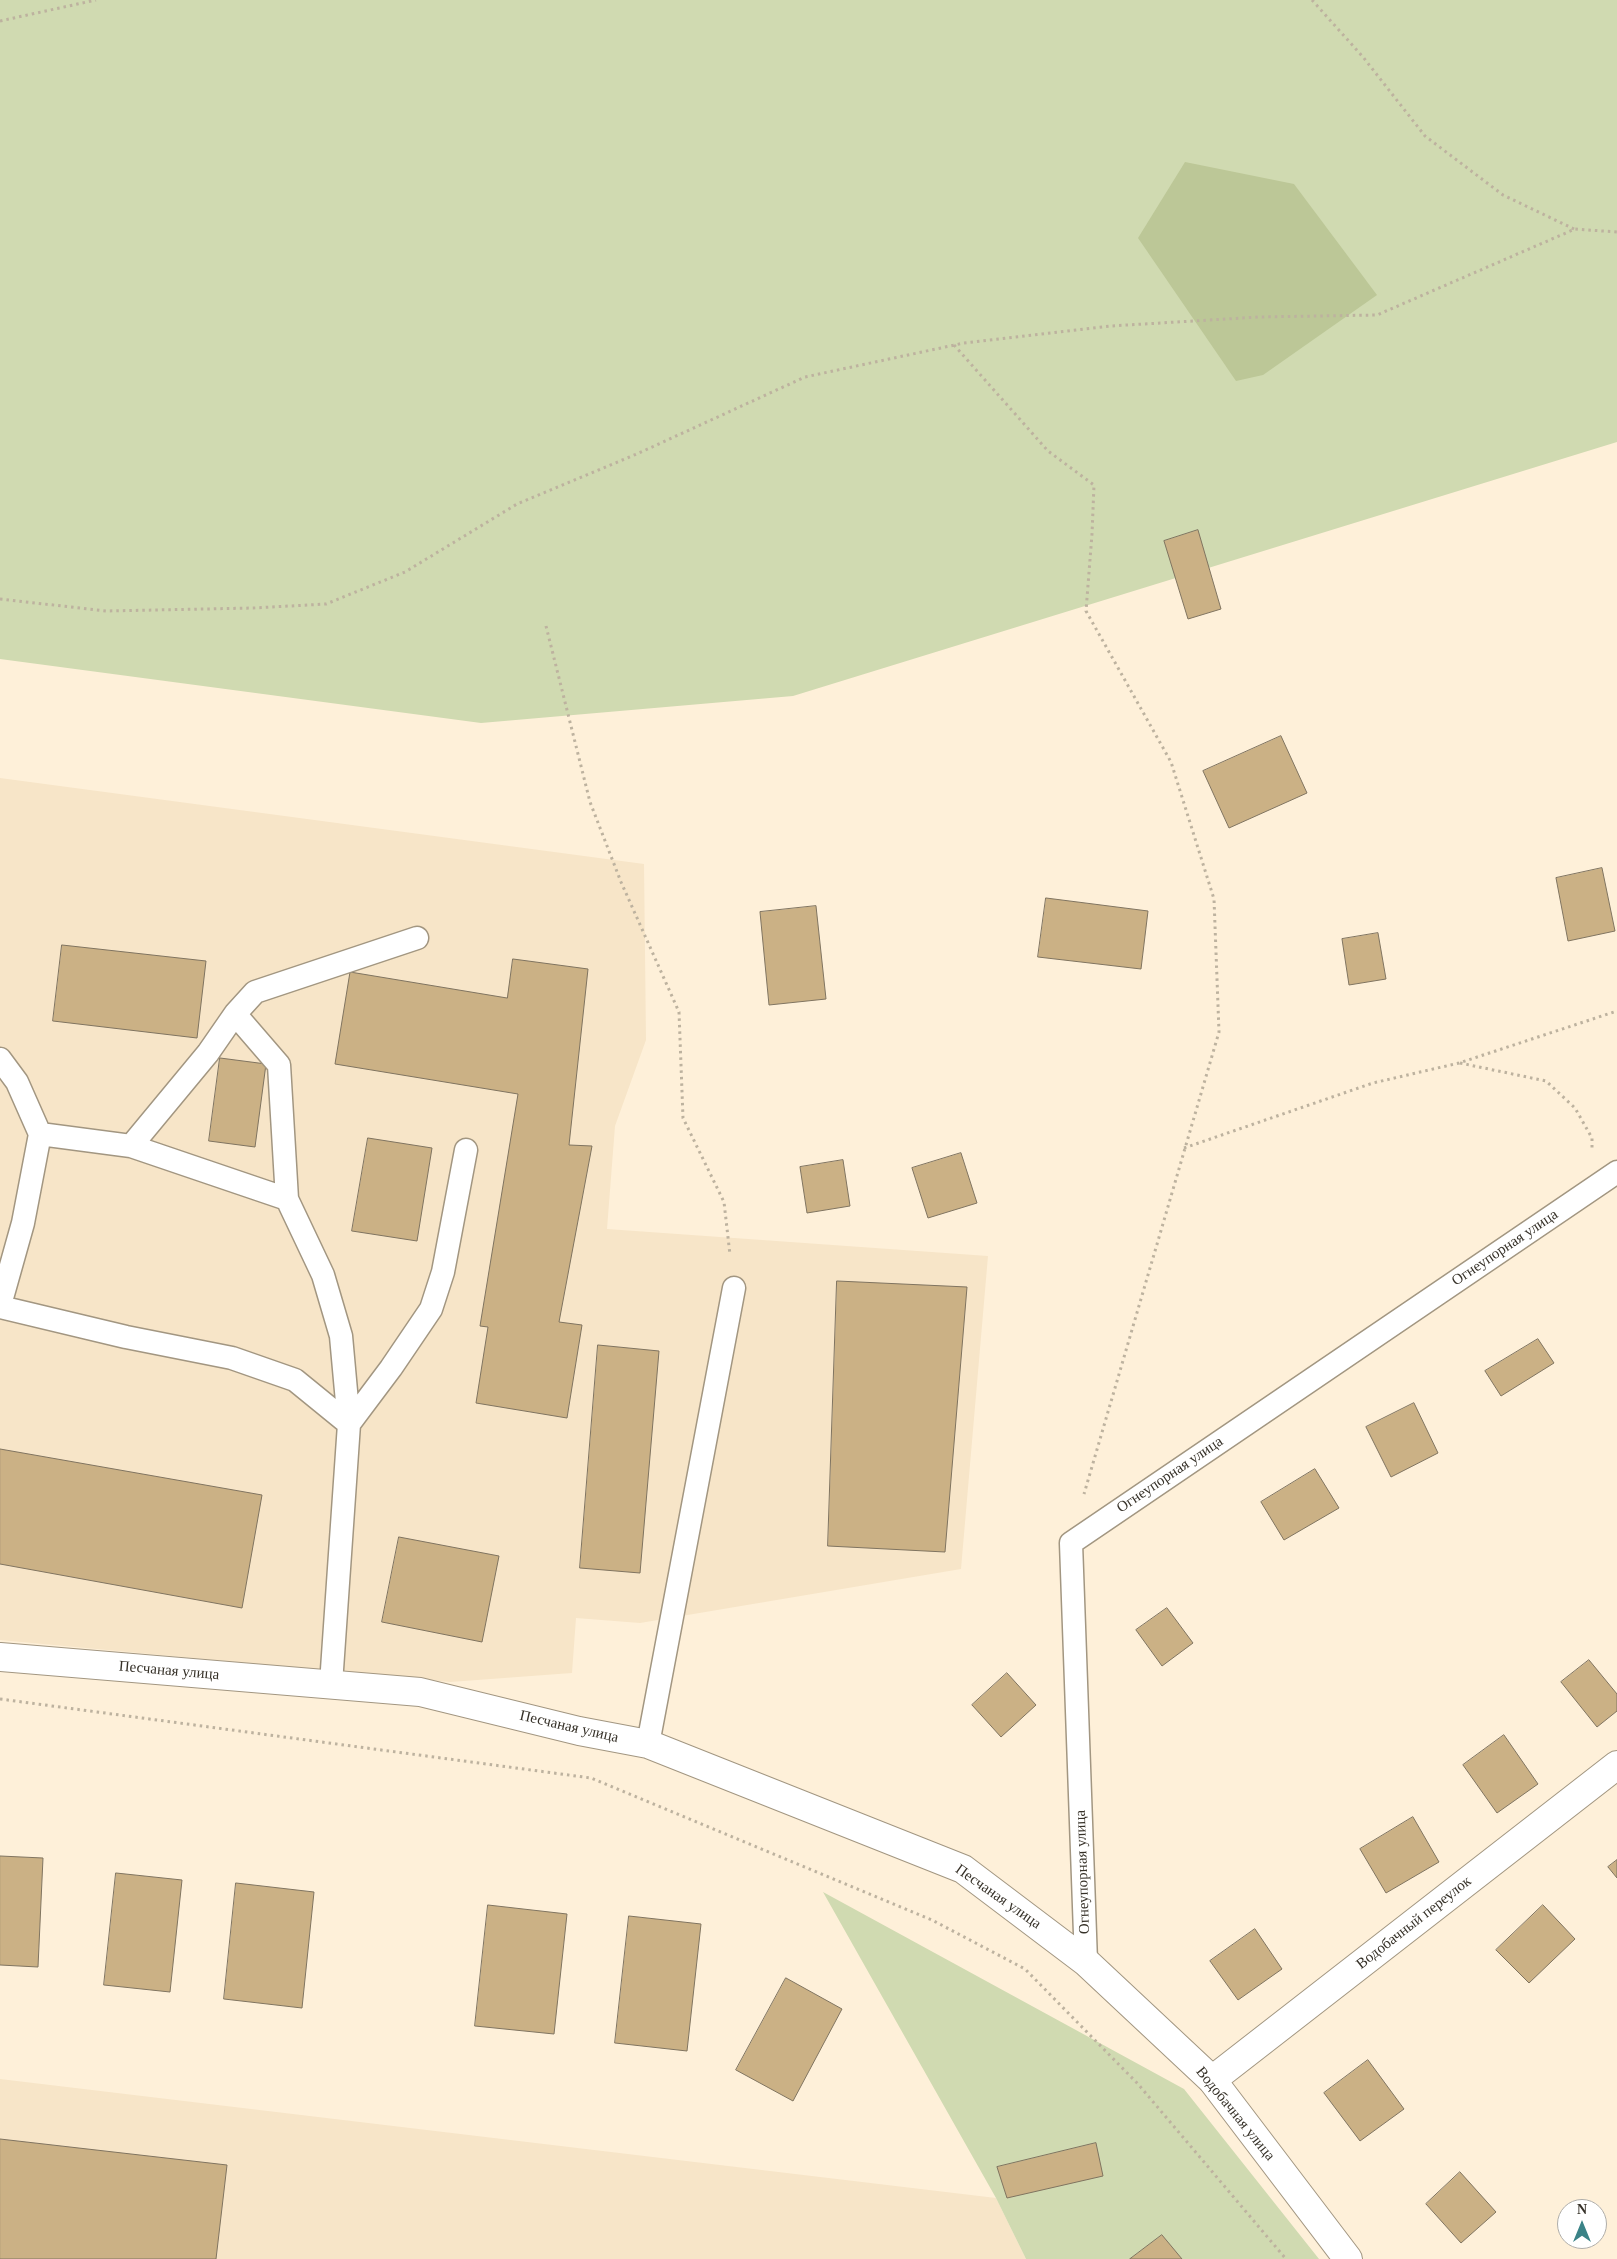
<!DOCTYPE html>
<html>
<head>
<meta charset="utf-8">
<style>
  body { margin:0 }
  #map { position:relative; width:1617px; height:2259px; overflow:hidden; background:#fef0d9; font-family:"Times New Roman",serif }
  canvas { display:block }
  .north { position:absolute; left:1557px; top:2199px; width:50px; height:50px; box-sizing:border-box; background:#fff; border:1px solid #afada9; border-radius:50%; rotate:0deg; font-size:14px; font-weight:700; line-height:20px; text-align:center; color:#363128 }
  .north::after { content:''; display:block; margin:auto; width:18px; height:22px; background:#3b8387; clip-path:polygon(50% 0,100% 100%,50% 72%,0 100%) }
</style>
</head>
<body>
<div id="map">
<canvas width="1617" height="2259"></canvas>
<div class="north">N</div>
</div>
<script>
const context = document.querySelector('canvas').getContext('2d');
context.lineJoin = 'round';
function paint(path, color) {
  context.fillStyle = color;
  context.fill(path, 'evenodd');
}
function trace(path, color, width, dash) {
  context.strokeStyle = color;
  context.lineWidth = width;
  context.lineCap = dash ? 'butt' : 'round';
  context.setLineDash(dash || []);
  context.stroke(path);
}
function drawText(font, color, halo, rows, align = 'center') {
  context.font = font + ' "Times New Roman",serif';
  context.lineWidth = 4.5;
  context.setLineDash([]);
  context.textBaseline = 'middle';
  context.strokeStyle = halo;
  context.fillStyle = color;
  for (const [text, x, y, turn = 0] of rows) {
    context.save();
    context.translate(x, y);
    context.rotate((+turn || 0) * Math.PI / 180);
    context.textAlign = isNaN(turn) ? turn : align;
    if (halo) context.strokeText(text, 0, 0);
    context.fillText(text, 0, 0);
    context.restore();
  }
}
const built = new Path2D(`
  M0,778l644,86 2,176 -31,86 -8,103 381,27 -27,313 -321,54 -64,-5 -4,55 -122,9 -450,-42z
  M0,2079l996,119 30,61h-1026z`);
const green = new Path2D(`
  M0,0h1617v442l-824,254 -312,27 -481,-64z
  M823,1892l361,197 135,170h-293l-30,-61z`);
const forest = new Path2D(`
  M1185,162l109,22 83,111 -114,80 -27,6 -98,-143z`);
const building = new Path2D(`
  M1198,530l23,79 -33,10 -24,-78z
  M1281,736l26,57 -78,35 -26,-57z
  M1602,868l13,63 -47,10 -12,-63z
  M1046,898l102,13 -7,58 -103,-12z
  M816,906l10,93 -57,6 -9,-93z
  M1378,933l8,46 -37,6 -7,-46z
  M62,945l144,16 -9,77 -144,-17z
  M513,959l75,10 -19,176 23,1 -33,176 23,3 -15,93 -91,-15 12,-76 -8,-1 38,-232 -183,-30 15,-92 157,26z
  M220,1058l46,6 -11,83 -46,-6z
  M368,1138l64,10 -15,93 -65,-10z
  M961,1153l16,50 -49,15 -16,-50z
  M843,1160l7,46 -43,7 -7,-46z
  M837,1281l130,6 -22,265 -117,-6z
  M1538,1339l16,24 -53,33 -16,-25z
  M598,1345l61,6 -19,222 -60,-5z
  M1414,1403l24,50 -47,24 -25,-50z
  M0,1449l262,46 -20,113 -242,-44z
  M1315,1469l24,39 -55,32 -23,-38z
  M399,1537l100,19 -17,86 -100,-20z
  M1167,1608l26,35 -31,23 -26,-36z
  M1589,1660l28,34v17l-20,16 -36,-45z
  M1007,1673l29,32 -35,32 -29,-32z
  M1504,1735l34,49 -41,29 -34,-48z
  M1413,1817l26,45 -53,31 -26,-44z
  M0,1856l43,2 -5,109 -38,-2z
  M1617,1860v18l-9,-11z
  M116,1873l66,7 -12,112 -66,-7z
  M236,1883l78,9 -12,116 -78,-9z
  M488,1905l79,9 -13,120 -79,-8z
  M1543,1905l32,34 -46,44 -33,-33z
  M629,1916l72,8 -14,127 -72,-8z
  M1255,1929l27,40 -44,31 -28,-39z
  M786,1978l56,31 -49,92 -57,-31z
  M1368,2060l36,49 -44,32 -36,-48z
  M0,2139l227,26 -11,94h-216z
  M1096,2143l7,33 -96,22 -10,-31z
  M1460,2172l36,40 -35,31 -35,-39z
  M1162,2235l20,24h-52z`);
const path = new Path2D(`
  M1312,0l51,57 62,79 78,59 71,34
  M0,21l96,-21
  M954,345l94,106 46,34 -2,49 -6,77 85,151 43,137 5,133 -135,462
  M0,599l106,12 147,-3 73,-4 79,-32 112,-68 122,-51 166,-76 159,-34 147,-17 148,-9 118,-2 198,-86 42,3
  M546,626l44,176 31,80 58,130 4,106 41,84 6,53
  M1460,1063l86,18 29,27 17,30v12
  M1184,1148l189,-65 86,-20 158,-52
  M0,1699l591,79 341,142 93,49 113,115 148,175`);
const service = new Path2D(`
  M235,1014l-27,39 -77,93 156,53 36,76 18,61 8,88 42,-56 40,-59 12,-37 23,-122
  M0,1059l17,23 23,52 91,12
  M287,1199l-8,-134 -44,-51 20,-22 162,-54
  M0,1305l23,-82 17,-89
  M0,1307l126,30 106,21 63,22 54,44 -18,260
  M648,1744l86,-456
  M1086,1962l-15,-419 546,-371`);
const minor = new Path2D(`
  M1212,2080l405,-315`);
const tertiary = new Path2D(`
  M0,1657l420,35 159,39 69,13 315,125 123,93 126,118 136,179`);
const streetNames = [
  ["Огнеупорная улица",1505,1248,-34],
  ["Огнеупорная улица",1170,1475,-34],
  ["Песчаная улица",169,1671,5],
  ["Песчаная улица",569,1727,13],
  ["Огнеупорная улица",1083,1872,-92],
  ["Песчаная улица",998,1897,35],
  ["Водобачный переулок",1414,1923,-38],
  ["Водобачная улица",1235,2114,51]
];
paint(built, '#f7e5c8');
paint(green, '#d0dab1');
paint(forest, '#bcc797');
paint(building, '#cbb185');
trace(building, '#807460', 1);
trace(service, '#a29681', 25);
trace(minor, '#a29681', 30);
trace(tertiary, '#a29681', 30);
trace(path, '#bdb29f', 3, [2.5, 4]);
trace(service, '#fff', 22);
trace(minor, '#fff', 28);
trace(tertiary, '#fff', 28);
drawText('15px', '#363128', '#fff', streetNames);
</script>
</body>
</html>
